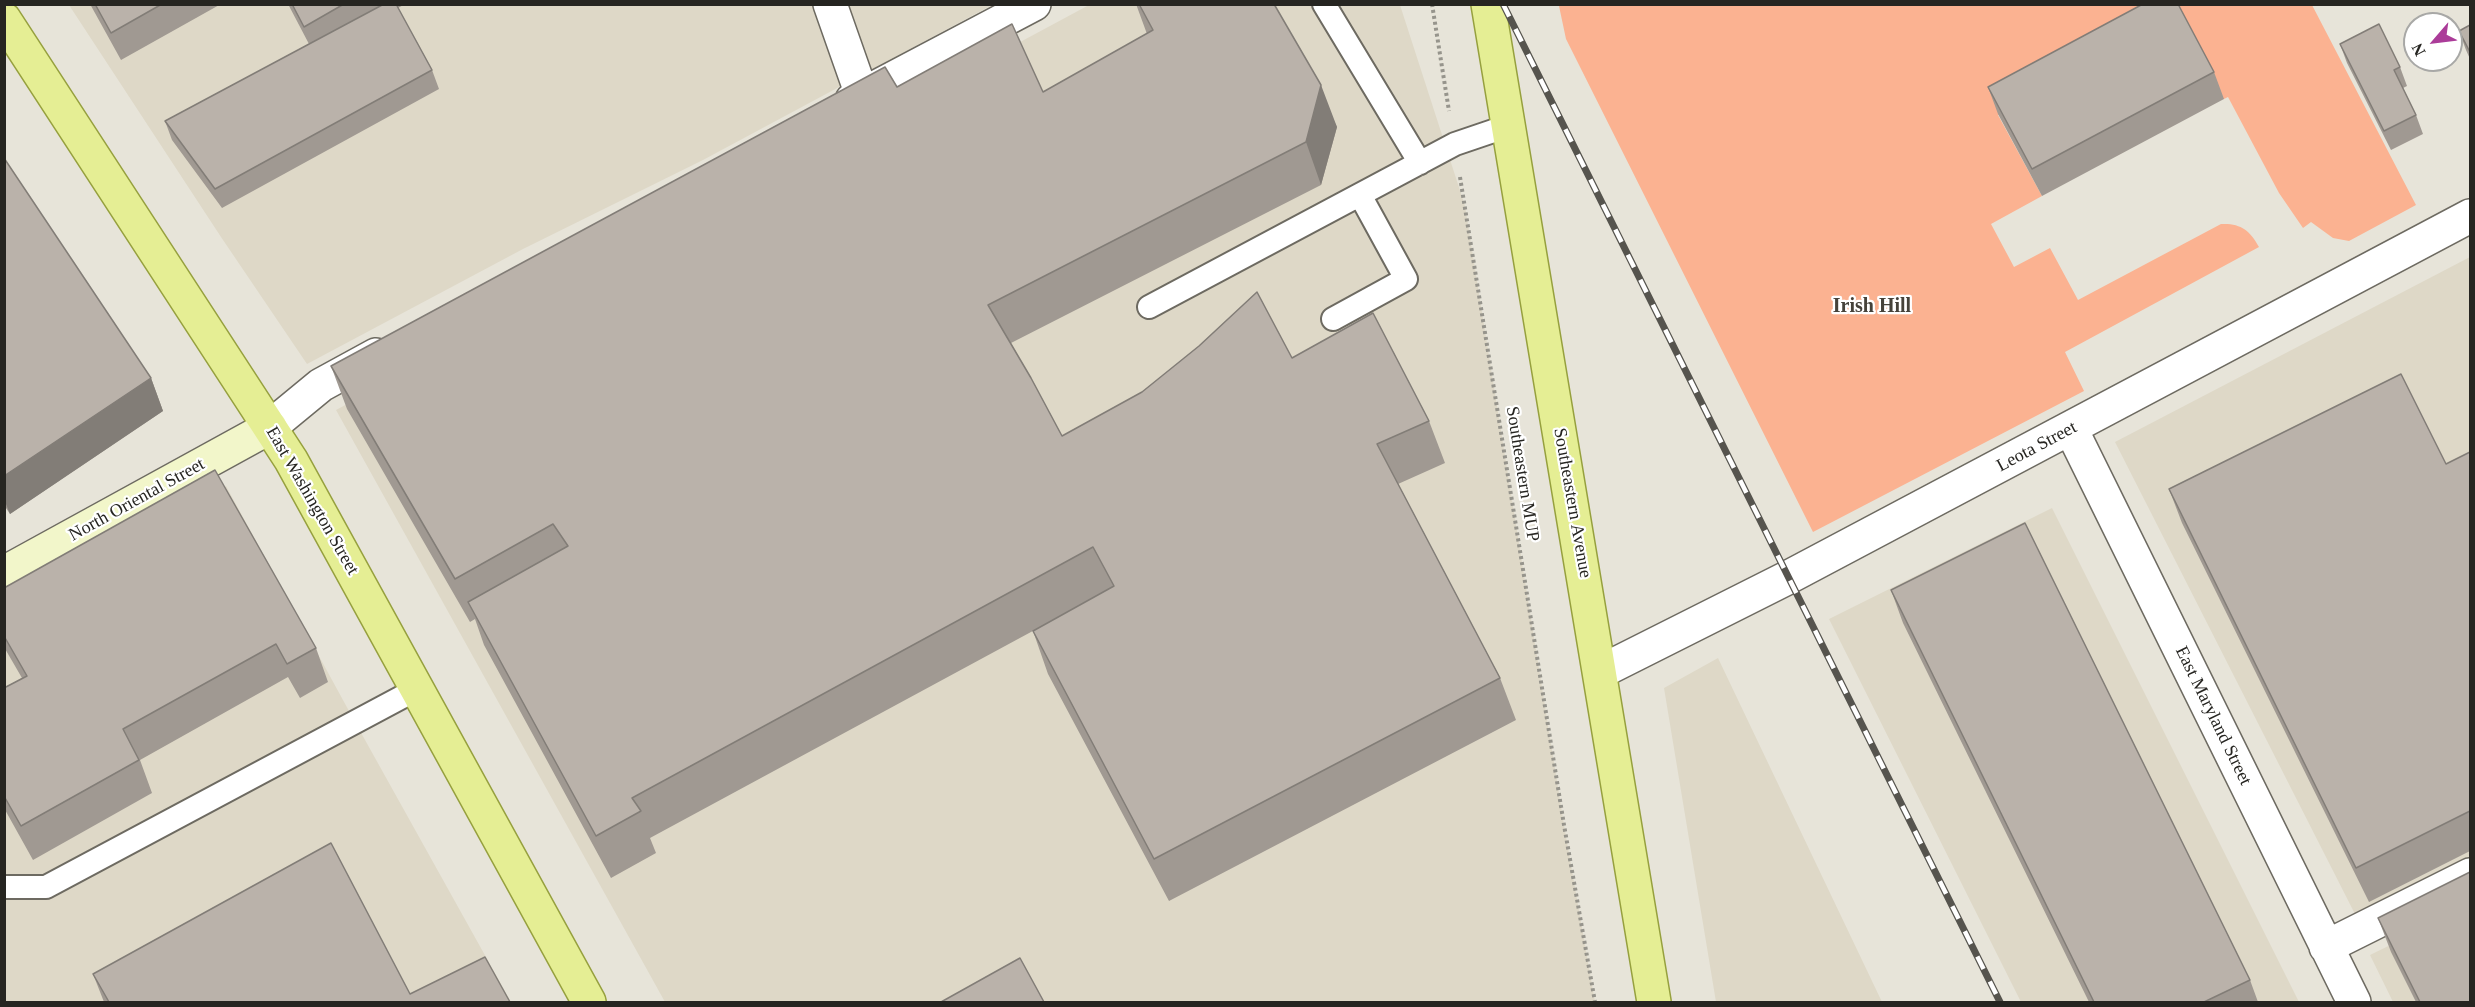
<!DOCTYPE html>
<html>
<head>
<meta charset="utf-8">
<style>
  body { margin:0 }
  #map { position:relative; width:2475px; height:1007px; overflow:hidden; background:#e7e4d9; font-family:Georgia,serif }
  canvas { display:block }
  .frame { position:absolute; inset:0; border:6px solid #262521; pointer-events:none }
  .north { position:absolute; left:2403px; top:12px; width:60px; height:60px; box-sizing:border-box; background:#fff; border:2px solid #a8a8a6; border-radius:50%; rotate:242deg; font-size:16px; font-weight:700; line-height:24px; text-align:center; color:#262521 }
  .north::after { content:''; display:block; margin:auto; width:21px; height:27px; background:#ab3c99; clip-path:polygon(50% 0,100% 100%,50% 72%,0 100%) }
</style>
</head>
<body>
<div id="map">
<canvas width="2475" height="1007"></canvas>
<div class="frame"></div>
<div class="north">N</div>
</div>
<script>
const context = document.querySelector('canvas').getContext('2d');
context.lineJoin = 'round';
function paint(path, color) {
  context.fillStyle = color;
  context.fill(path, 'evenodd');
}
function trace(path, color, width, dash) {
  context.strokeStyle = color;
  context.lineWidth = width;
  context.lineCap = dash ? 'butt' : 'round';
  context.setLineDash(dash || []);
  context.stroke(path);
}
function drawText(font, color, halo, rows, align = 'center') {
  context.font = font + ' Georgia,serif';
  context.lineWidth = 4.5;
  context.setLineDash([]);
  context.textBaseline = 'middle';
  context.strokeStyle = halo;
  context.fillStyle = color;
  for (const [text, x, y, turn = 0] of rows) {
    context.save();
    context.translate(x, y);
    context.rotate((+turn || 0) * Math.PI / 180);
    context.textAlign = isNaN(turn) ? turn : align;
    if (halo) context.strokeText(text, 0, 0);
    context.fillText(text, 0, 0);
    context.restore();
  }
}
const built = new Path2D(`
  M69,5h923l-289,155 -180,89 -216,115 -86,-127z
  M1089,5h311l65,201 99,619 31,177h-930l-329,-592z
  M2470,257v602l-114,57 -241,-474z
  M226,486l129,236 156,280h-506l-1,-386z
  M2052,508l247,494h-278l-192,-383z
  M1718,658l164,344h-166l-52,-314z
  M2470,906v96h-77l-23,-47z`);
const green = new Path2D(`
  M1561,4l751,1 104,200 -67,36 -16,-3 -22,-16 -8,6 -24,-35 -51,-96 -4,2 -226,16 44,81 -51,28 23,43 36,-19 28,52 143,-76c19,-1 29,6 38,23l-194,105 19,39 -271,141 -247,-493 -7,-33z`);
const path = new Path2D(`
  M1432,4l17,107
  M1460,177l104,648 31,177`);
const lane = new Path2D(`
  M1324,4l96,159
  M1149,307l306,-163 53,-18
  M1333,319l73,-40 -46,-84
  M4,887h42l371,-198`);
const street = new Path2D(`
  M830,4l32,91
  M852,100l182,-96
  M270,427l51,-42 55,-30
  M2071,429l283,573
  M1600,672l187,-94 683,-362
  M2326,947l144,-72`);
const secondary = new Path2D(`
  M4,573l266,-146`);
const primary = new Path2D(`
  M1488,4l166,998
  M4,19l287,441 298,542`);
const rail = new Path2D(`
  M1503,4l497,998`);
const wall = new Path2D(`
  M90,4h131l-100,56z
  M288,4h117l-7,4 34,62 7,19 -217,119 -50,-68 -7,-19 144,-77z
  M1136,4h138l63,123 -16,58 -310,158 51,93 230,-78 137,63 16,42 -47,21 102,194 16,42 -347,181 -121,-227 -15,-43 22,-12 -405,219 6,15 -45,25 -127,-233 -9,-26 -5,3 -123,-213 -16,-43 566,-279 146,5 104,-58z
  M2470,25v34l-4,-9 -7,-19z
  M2340,44l60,23 7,19 -4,2 13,27 7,19 -32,16 -44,-87z
  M2214,72l10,27 -182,97 -44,-82 -10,-27z
  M4,158l147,220 12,33 -153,103 -6,-9z
  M2470,452v399l-101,51 -187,-379 -13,-34 277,-25z
  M4,588l312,60 12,34 -28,16 -12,-21 -148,83 12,33 -119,67 -29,-52v-120l18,-10 -18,-31z
  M1891,590l359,390 8,22h-169l-186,-379z
  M2378,918l92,84h-54l-25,-50z
  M93,974l317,20 100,8h-406z`);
const shadedWall = new Path2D(`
  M1321,85l16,42 -16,58 -15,-43z
  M151,378l12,33 -153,103 -6,-15v-23z`);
const building = new Path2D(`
  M95,4h67l-51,29z
  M292,4h52l-40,23z
  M384,4h12l36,66 -217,119 -50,-68z
  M1139,4h135l47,81 -15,57 -318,163 43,73 31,58 80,-44 57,-46 58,-54 35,66 81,-45 56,108 -52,23 123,234 -346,181 -121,-228 81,-45 -21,-39 -461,251 9,13 -45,25 -128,-234 100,-56 -15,-22 -98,55 -124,-213 554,-299 12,20 115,-63 31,68 110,-62z
  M2143,4h35l36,68 -182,97 -44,-82z
  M2379,24l21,43 -6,3 22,45 -32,16 -44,-87z
  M2470,25v27l-11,-21z
  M4,158l147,220 -147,98z
  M2401,374l45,90 24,-12v359l-114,57 -187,-379z
  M215,470l101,178 -29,16 -11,-20 -153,85 16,31 -118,66 -17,-30v-108l23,-12 -23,-40v-48z
  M2025,523l225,457 -46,22h-110l-203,-412z
  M331,843l79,151 75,-37 25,45h-401l-16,-28z
  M2470,872v130h-50l-42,-84z
  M1020,958l24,44h-103z`);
const streetNames = [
  ["Leota Street",2037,447,-28],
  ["Southeastern MUP",1522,474,81],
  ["North Oriental Street",137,500,-29],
  ["East Washington Street",312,501,60],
  ["Southeastern Avenue",1572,503,80],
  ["East Maryland Street",2213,716,64]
];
const neighbourhoodNames = [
  ["Irish Hill",1872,307]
];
paint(built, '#ded8c7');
paint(green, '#fbb291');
trace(lane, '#6d6a61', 26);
trace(street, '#6d6a61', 36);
trace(secondary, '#6d6a61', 36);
trace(primary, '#96a03e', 36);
trace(path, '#96948c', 4, [3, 3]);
trace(lane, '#fff', 22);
trace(street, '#fff', 33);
trace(secondary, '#f2f6ca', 33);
trace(primary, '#e5ee94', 33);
trace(rail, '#56544e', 7);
trace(rail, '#fff', 4.5, [14]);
paint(wall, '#a09992');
paint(shadedWall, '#827d77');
paint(building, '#bab2aa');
trace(building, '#827d77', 1.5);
drawText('18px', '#262521', '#fff', streetNames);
drawText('bold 20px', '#45423a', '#fff', neighbourhoodNames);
</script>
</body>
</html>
